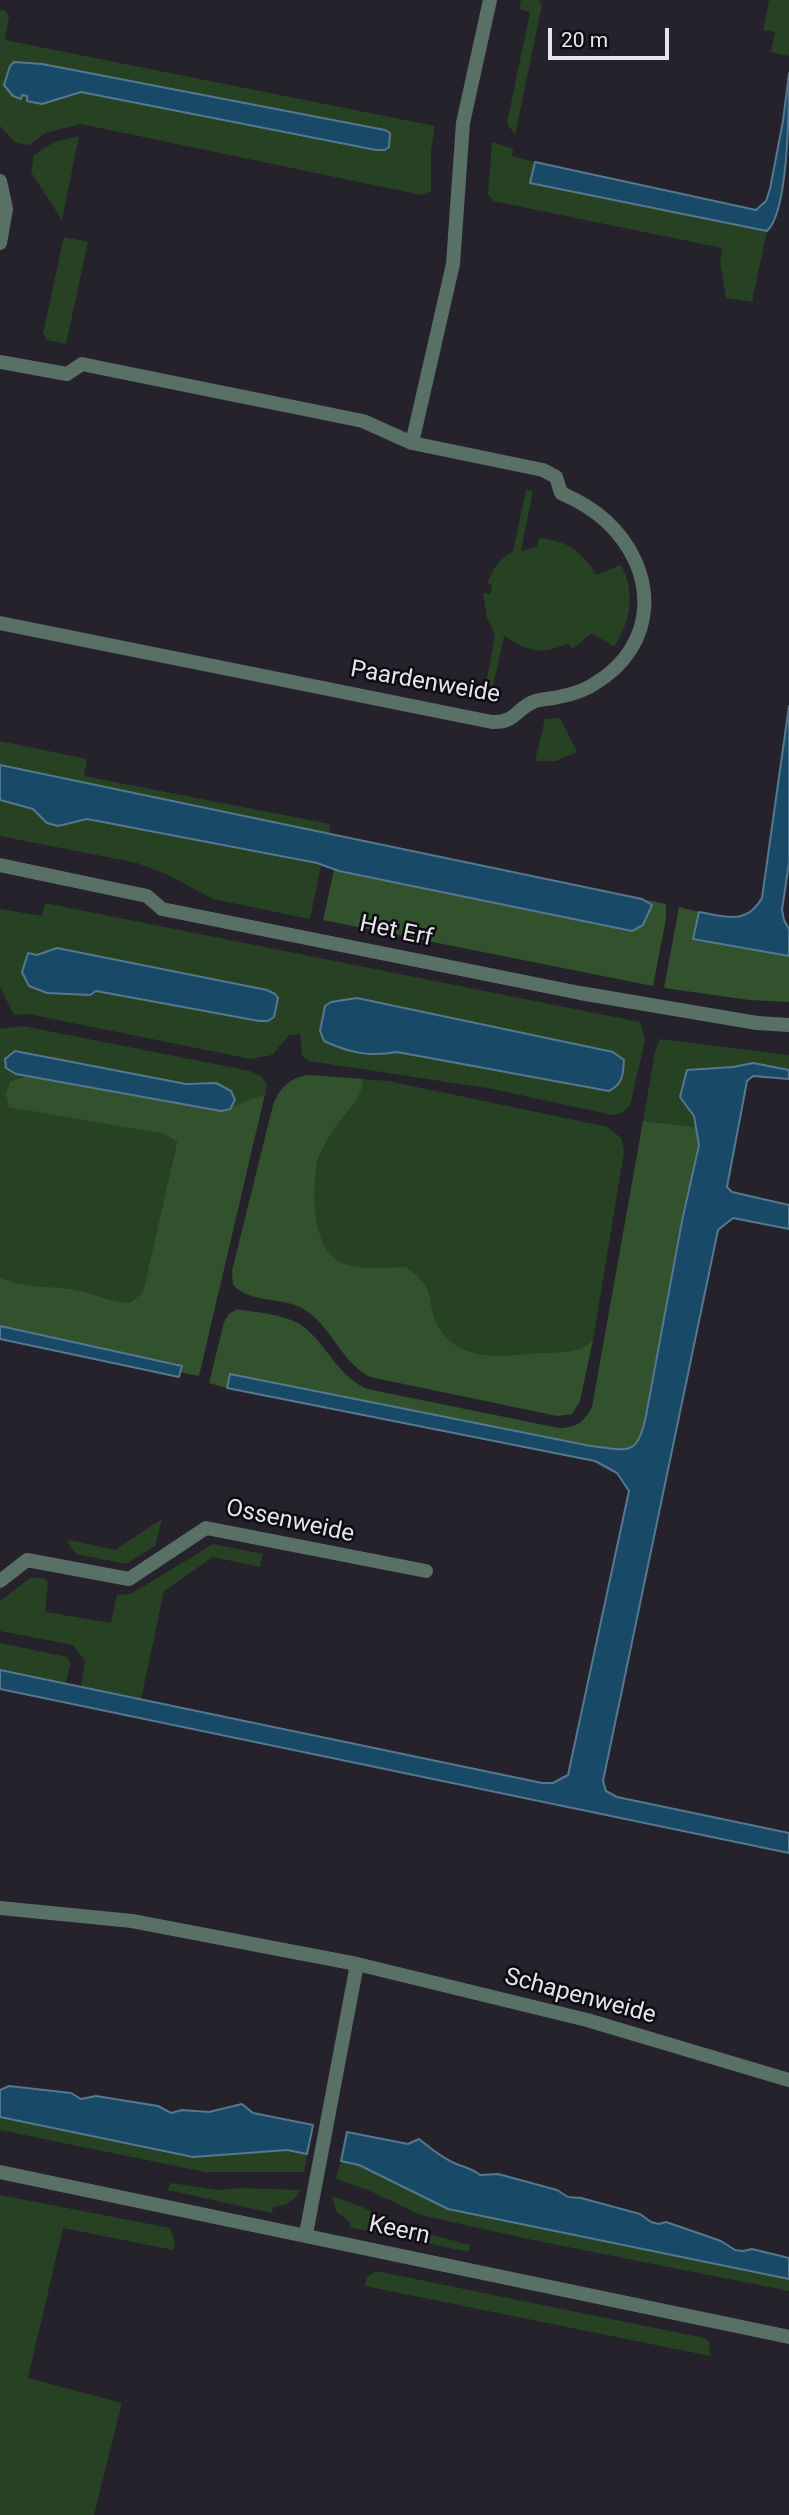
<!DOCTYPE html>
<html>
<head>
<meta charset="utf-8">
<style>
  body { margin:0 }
  #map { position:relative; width:789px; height:2515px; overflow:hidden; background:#25222c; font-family:Roboto,sans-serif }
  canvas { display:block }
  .scale { position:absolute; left:548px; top:28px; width:121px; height:32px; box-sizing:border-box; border:4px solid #e7e5ec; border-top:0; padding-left:9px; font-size:21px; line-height:24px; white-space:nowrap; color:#e7e5ec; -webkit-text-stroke:5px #0e0c11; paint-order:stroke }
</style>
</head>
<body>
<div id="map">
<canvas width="789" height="2515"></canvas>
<div class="scale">20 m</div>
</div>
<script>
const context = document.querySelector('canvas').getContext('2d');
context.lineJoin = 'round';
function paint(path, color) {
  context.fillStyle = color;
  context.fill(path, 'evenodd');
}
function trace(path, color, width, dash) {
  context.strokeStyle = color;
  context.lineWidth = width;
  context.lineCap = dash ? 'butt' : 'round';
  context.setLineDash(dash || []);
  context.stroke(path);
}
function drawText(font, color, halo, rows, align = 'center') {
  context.font = font + ' Roboto,sans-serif';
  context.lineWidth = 5;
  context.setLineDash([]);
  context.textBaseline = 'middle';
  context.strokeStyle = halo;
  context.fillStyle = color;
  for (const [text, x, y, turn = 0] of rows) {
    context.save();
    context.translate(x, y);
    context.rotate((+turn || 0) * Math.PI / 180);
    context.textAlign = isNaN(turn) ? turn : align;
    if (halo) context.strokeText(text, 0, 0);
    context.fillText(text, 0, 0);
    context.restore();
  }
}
const green = new Path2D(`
  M521,0h18l3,5 -27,130 -8,-12 23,-111 -11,-3z
  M769,0h20v56l-18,-4 4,-20 -12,-2z
  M0,10l5,1 4,5 -4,24 430,86 -4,25v40l-10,4 -340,-71 -36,9 -16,12 -13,-2 -16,-17zM42,64l342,66 6,3 -1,14 -3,3h-10l-295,-58 -39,12 -20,-9 -17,-16 5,-13z
  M79,136l-17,84 -31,-48 3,-17 20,-13z
  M492,142l21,7 -1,7 23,6 -5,21 237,48 -15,71 -26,-4 -6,-35 2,-15 -229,-47 -5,-7z
  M64,237l24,5 -22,102 -19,-4 -4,-7z
  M526,490l7,1 -12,60 16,-4 2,-9c31,4 41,12 58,37l24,-10c15,27 10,57 -7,82l-22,-14 -20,16 -4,-6c-27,13 -40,8 -64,-7l-13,59 -7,-1 11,-59 -8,-17 -4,-25 7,1 2,-9 -5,-2c6,-14 12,-24 26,-32z
  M560,718l17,34 -21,9h-21l10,-42z
  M0,741l87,18 -3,17 246,48 -1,10 -329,-69z
  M0,800l34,9 13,14 11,3 29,-7 234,46 -11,54 -97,-20 -45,-24 -31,-12 -137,-27z
  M45,903l595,119 5,18 -15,66 -10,8 -8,1 -119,-26 -184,-28 -7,-5 -2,-22 -11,1 -17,20 -21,4 -223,-45 -14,1 -14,-28v-78l42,7zM37,955l222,66 -164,-30 -48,2 -19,-7 -1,-27zM357,998l40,54c-40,7 -46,0 -77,-21l7,-27z
  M23,1026l227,45 11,5 6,9 -2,9 -35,15 3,-4 -30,-22 -187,-9 10,2 -8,2 147,56 12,8 -34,150 -13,11c-19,-1 -36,-9 -54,-13 -25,-5 -53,-1 -76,-13v-248z
  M660,1039l129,16v15l-36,-7 -20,4 -45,3 -8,27 14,18 3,12 -54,-6 12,-69z
  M363,1079l25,2 220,46 14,12 2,13 -31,188c-17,16 -36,11 -57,13 -40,4 -85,9 -102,-36 -3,-10 -3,-22 -8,-31 -4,-7 -14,-14 -20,-19 -19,0 -54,4 -69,-7 -26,-19 -24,-68 -20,-97 2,-10 11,-24 17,-34 10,-15 29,-30 29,-50z
  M162,1519l-7,27 -29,18 -50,-10 -8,-11 1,-3 46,10z
  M213,1544l50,10 -3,13 -47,-10 -49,34 -23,109 -60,-13 4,-26 -12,-16 -73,-14v-30l31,-24 14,2 3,3 -3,30 66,11 6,-28 14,-1z
  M0,1643l67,14 4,6 -6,21 -65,-14z
  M0,2117l193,40 94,-7 20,4 -3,18h-99l-205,-42z
  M341,2161l18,4 89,44 341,70v12l-256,-51 -112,-25 -53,-25 -32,-11z
  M171,2183l47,7 24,-2 59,2c-8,12 -14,15 -28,17l-1,6 -104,-23z
  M0,2195l170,33 5,14 -2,8 -110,-22 -35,150 94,25 -28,112h-94z
  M332,2196l30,11 45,21 63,17 -1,7 -120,-25 2,-4 -14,-11z
  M376,2271l328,67 5,4 1,14 -345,-70 2,-9z`);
const forest = new Path2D(`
  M334,870l298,61 20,-26 -9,-6 23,5v15l-13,67 -330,-66z
  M679,907l20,5 -6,27 96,17v46l-40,-2 -85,-12z
  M308,1075l55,4c0,20 -19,35 -29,50 -6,10 -15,24 -17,34 -4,29 -6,78 20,97 15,11 51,7 69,7 6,5 16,12 20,19 5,9 5,21 8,31 17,45 62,40 102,36 21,-2 40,3 57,-13l-13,61 -8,13 -15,2 -187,-39c-29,-15 -38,-50 -65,-67 -22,-14 -54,-6 -72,-25l-1,-14 41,-166c7,-17 16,-27 35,-30z
  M26,1076l195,35 44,-17 -66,282 -19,-4 1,-6 -181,-40v-49c23,12 51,8 76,13 19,4 35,12 54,13l13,-11 34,-150 -12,-8 -156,-27 -3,-13 4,-12z
  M643,1121l54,6 2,18 -6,32 -11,44 -36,195c-9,40 -16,35 -55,30l-360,-72 -4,14 -18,-5 15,-61 5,-8 8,-5c20,4 52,5 68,19 24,20 32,47 62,61l192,39c17,0 25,-6 33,-21z`);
const water = new Path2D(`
  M14,62l28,2 343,66 5,3 -1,14 -4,3h-9l-295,-58 -39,12 -15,-3v-5l-5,-1 -1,4 -8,-3 -9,-11 6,-19z
  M789,73c0,34 0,138 -22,158l-237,-48 5,-21 221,48 10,-9 4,-12 13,-68z
  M789,706v157l-7,47 2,10 5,9v27l-96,-17 6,-27c26,4 47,14 63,-14z
  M0,765l642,134 10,6 -9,20 -11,6 -293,-60 -22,-8 -230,-44 -29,7 -11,-3 -14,-14 -33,-9z
  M57,948l210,42 8,4 3,4 -4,19 -6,4h-9l-163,-30 -6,4 -43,-2 -18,-7 -7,-14 6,-19 9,2z
  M357,998l256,54 11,8c-1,15 -1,24 -15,31l-212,-39c-28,5 -47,1 -73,-11l-4,-10 5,-25 6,-4z
  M15,1051l171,33 30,-1 15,8 4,9 -5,9 -9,2 -205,-37 -10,-6 -1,-9z
  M753,1063l36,7v9l-36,-3 -6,5 -20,106 5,5 57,13v24l-56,-11 -15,12 -115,551 3,10 11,6 172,36v20l-789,-164v-19l542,113h11l15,-8 61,-284 -12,-18 -22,-12 -368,-73 3,-14 361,72c39,5 46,10 55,-30l36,-195 17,-76 -5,-29 -14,-19 7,-27 46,-3z
  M0,1326l182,40 -3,11 -179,-38z
  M9,2086l62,7 10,6 15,-3 62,10 13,7 11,-3 27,2 33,-8 11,9 60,12 -6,29 -20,-4 -94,7 -193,-40v-27z
  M347,2132l61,12 11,-5c11,9 22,18 35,24 9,4 18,5 26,12l18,-1 59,16 11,7 13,1 59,16 11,8 8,2 7,-2 55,19 14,9 8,1 9,-2 37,9v21l-341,-70 -89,-44 -18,-4z`);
const service = new Path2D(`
  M0,865l147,31 15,13 418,84 177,30 32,2`);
const minor = new Path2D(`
  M0,181l6,28 -6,34
  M0,362l67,12 15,-10 19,4 262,53 49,22 131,27 13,7 5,16c16,7 32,16 45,28 53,49 53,125 -12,163 -12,8 -26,11 -40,14 -6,1 -15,1 -21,4 -18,8 -18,21 -41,20l-492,-99
  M412,443l41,-179 10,-141 27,-123
  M0,1581l27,-21 102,19 77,-51 220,43
  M0,1908l132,13 225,43 230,56 202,60
  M306,2234l51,-270`);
const tertiary = new Path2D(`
  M0,2172l789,165`);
const streetNames = [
  ["Paardenweide",425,683,10],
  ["Het Erf",396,932,12],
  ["Ossenweide",290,1522,12],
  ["Schapenweide",580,1997,15],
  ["Keern",399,2231,12]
];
paint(green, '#274123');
paint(forest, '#31522c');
paint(water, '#184967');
trace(water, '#56788f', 2);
trace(service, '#587066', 14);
trace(minor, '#587066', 14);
trace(tertiary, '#587066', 14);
drawText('24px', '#e7e5ec', '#0e0c11', streetNames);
</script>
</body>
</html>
